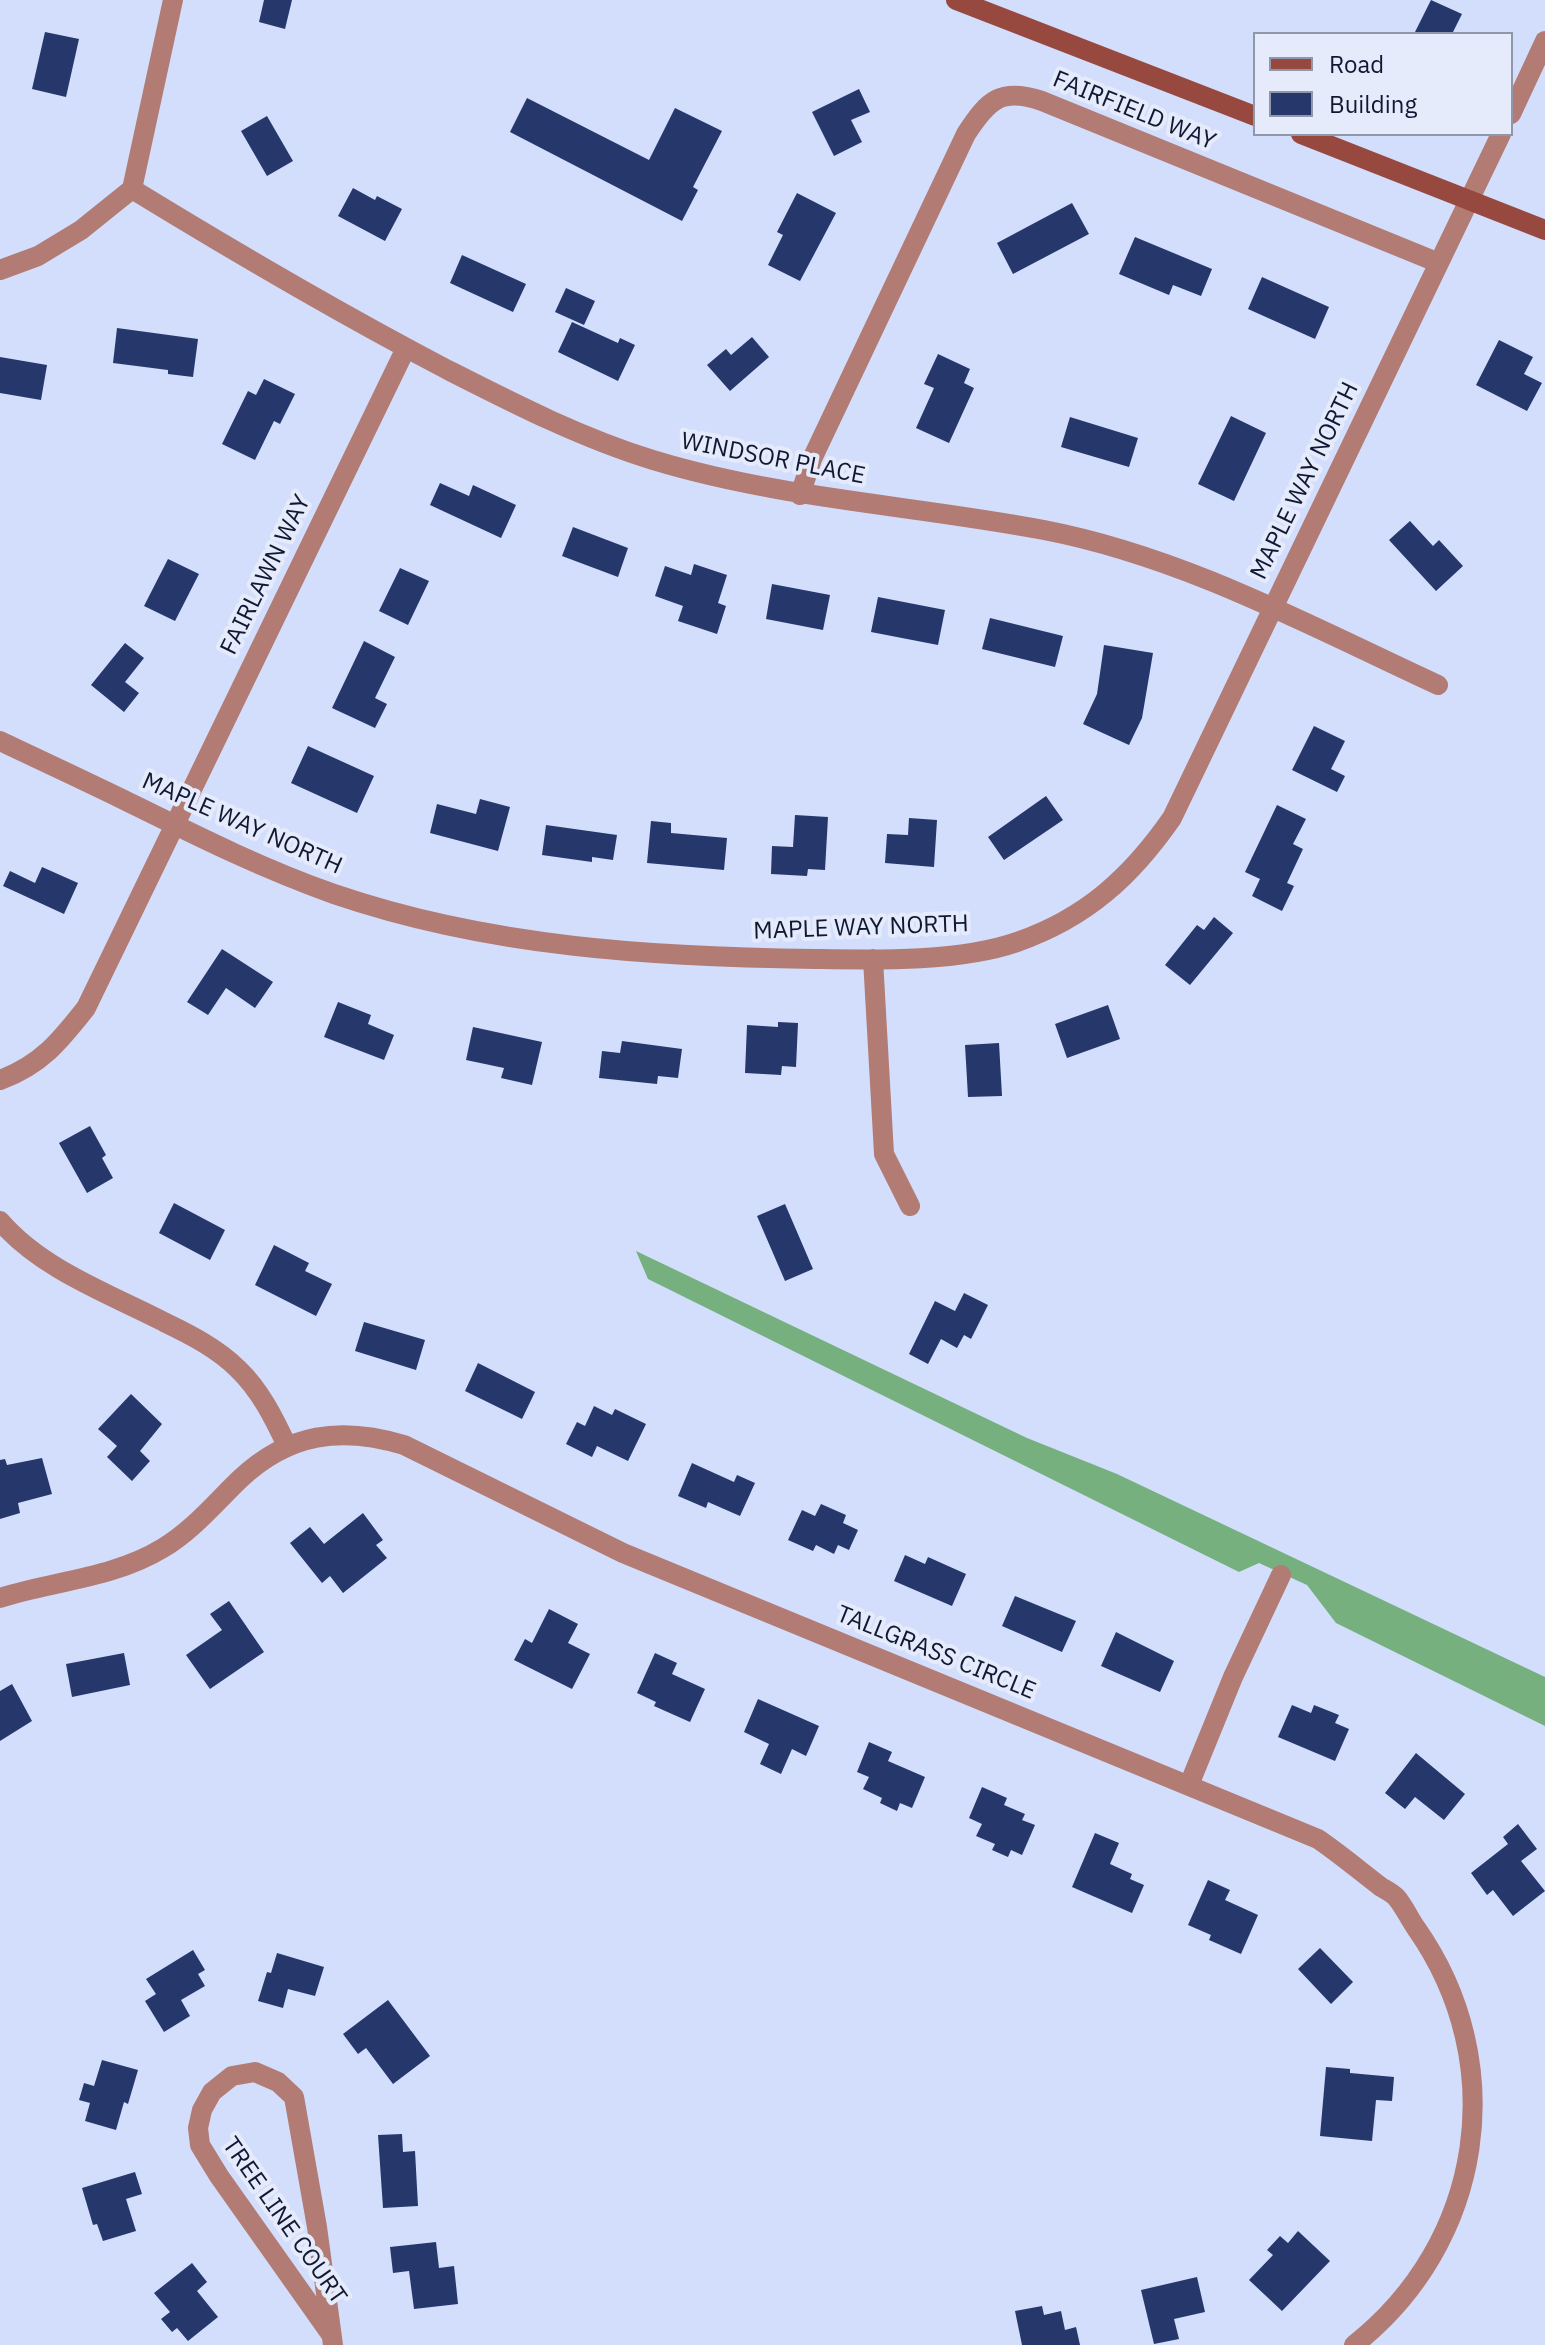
<!DOCTYPE html>
<html>
<head>
<meta charset="utf-8">
<style>
  body { margin:0 }
  #map { position:relative; width:1545px; height:2345px; overflow:hidden; background:#d2defc; font-family:"IBM Plex Sans",sans-serif }
  canvas { display:block }
  .legend { position:absolute; left:1253px; top:32px; width:260px; height:104px; box-sizing:border-box; background:#e5ebfa; border:2px solid #9097aa; margin:0; padding:10px 14px; list-style:none; font-size:24px; color:#101833 }
  .legend li { display:flex; align-items:center; gap:16px; height:40px }
  .legend b { width:40px; border:2px solid #9097aa }
</style>
</head>
<body>
<div id="map">
<canvas width="1545" height="2345"></canvas>
<ul class="legend">
<li><b style="height:10px;background:#974940"></b>Road</li>
<li><b style="height:22px;background:#26376c"></b>Building</li>
</ul>
</div>
<script>
const context = document.querySelector('canvas').getContext('2d');
context.lineJoin = 'round';
function paint(path, color) {
  context.fillStyle = color;
  context.fill(path, 'evenodd');
}
function trace(path, color, width, dash) {
  context.strokeStyle = color;
  context.lineWidth = width;
  context.lineCap = dash ? 'butt' : 'round';
  context.setLineDash(dash || []);
  context.stroke(path);
}
function drawText(font, color, halo, rows, align = 'center') {
  context.font = font + ' "IBM Plex Sans",sans-serif';
  context.lineWidth = 8;
  context.setLineDash([]);
  context.textBaseline = 'middle';
  context.strokeStyle = halo;
  context.fillStyle = color;
  for (const [text, x, y, turn = 0] of rows) {
    context.save();
    context.translate(x, y);
    context.rotate((+turn || 0) * Math.PI / 180);
    context.textAlign = isNaN(turn) ? turn : align;
    if (halo) context.strokeText(text, 0, 0);
    context.fillText(text, 0, 0);
    context.restore();
  }
}
const forest = new Path2D(`
  M636,1251l391,187 90,36 428,203v49l-209,-103 -29,-38 -48,-22 -20,9 -591,-293z`);
const building = new Path2D(`
  M264,0h28l-7,29 -26,-7z
  M1431,0l31,14 -10,20h-38z
  M45,32l34,7 -13,58 -34,-8z
  M859,89l11,23 -19,8 11,22 -28,14 -22,-44z
  M527,98l122,62 26,-52 47,23 -29,56 5,3 -16,31 -172,-89z
  M267,116l26,45 -26,15 -26,-45z
  M353,188l22,12 2,-4 25,13 -17,32 -47,-25z
  M797,193l39,20 -36,68 -32,-16 15,-30 -6,-3z
  M1072,203l17,31 -76,40 -16,-31z
  M1135,237l77,32 -11,27 -28,-11 -4,10 -50,-21z
  M462,255l64,29 -13,28 -63,-29z
  M1262,277l67,30 -14,32 -67,-30z
  M566,288l29,13 -11,24 -29,-13z
  M572,322l46,21 2,-5 15,7 -17,36 -60,-29z
  M117,328l81,11 -5,38 -25,-3v-4l-55,-7z
  M752,337l17,20 -39,34 -23,-26 19,-16 5,6z
  M1499,340l34,17 -9,17 18,9 -15,28 -51,-26z
  M938,354l32,15 -6,14 10,5 -25,55 -33,-15 18,-40 -10,-4z
  M0,357l47,8 -6,35 -41,-7z
  M264,379l31,15 -15,30 -6,-3 -19,39 -33,-16 26,-53 8,4z
  M1231,416l35,17 -32,68 -36,-17z
  M1070,417l68,21 -9,29 -68,-20z
  M440,483l29,13 4,-11 43,20 -15,33 -71,-33z
  M1410,521l23,25 6,-6 24,26 -27,25 -47,-51z
  M573,527l55,21 -10,29 -56,-21z
  M168,559l31,15 -24,47 -31,-15z
  M694,564l33,11 -9,28 8,3 -9,28 -39,-13 5,-15 -28,-10 10,-30 26,9z
  M400,568l29,13 -21,44 -29,-14z
  M772,584l58,11 -7,35 -57,-11z
  M878,597l67,13 -7,35 -67,-13z
  M990,618l73,18 -8,31 -73,-18z
  M364,641l31,16 -20,41 12,6 -12,24 -43,-20z
  M125,643l19,15 -19,24 14,11 -15,19 -33,-27z
  M1104,645l49,8 -11,65 -13,27 -46,-21 14,-30z
  M1314,726l31,15 -14,28 14,7 -8,16 -45,-22z
  M308,746l66,30 -17,37 -66,-30z
  M1046,796l17,24 -59,40 -16,-23z
  M480,799l30,8 -12,44 -68,-18 7,-29 39,10z
  M1277,805l29,14 -13,25 10,5 -16,34 7,3 -12,25 -30,-15 8,-17 -15,-7z
  M795,815l33,2 -3,53 -17,-1 -1,7 -36,-2 1,-28 21,1z
  M909,818l28,2 -3,47 -49,-4 2,-29 21,1z
  M651,821l20,2v10l56,5 -3,32 -77,-7z
  M546,825l71,10 -4,25 -21,-3v5l-50,-7z
  M42,867l36,16 -14,31 -61,-28 7,-15 25,12z
  M1214,917l19,16 -43,52 -25,-20 32,-40 7,5z
  M222,949l51,33 -18,26 -29,-20 -18,27 -21,-13z
  M338,1002l33,13 -3,9 26,11 -10,25 -60,-23z
  M1108,1005l12,34 -53,19 -12,-34z
  M778,1022l20,1 -2,44 -14,-1 -1,9 -36,-2 2,-48 31,2z
  M473,1027l69,15 -10,43 -31,-7 3,-10 -38,-8z
  M622,1041l60,8 -4,29 -20,-2 -1,8 -58,-6 3,-27 18,2z
  M999,1043l3,53 -34,1 -3,-52z
  M90,1126l16,29 -4,3 11,20 -26,15 -28,-50z
  M174,1203l51,27 -15,30 -51,-27z
  M785,1204l28,65 -28,12 -28,-65z
  M274,1245l35,18 -4,8 27,13 -16,32 -61,-31z
  M964,1293l24,12 -17,34 -7,-4 -7,13 -16,-9 -13,25 -19,-10 26,-53 20,10z
  M364,1322l61,18 -9,30 -61,-19z
  M478,1363l57,29 -13,27 -57,-28z
  M131,1394l31,30 -22,27 10,10 -18,20 -25,-24 10,-11 -19,-17z
  M594,1406l18,9 3,-6 31,15 -18,37 -31,-15 -5,11 -26,-13 11,-22 8,4z
  M42,1458l10,36 -34,9 2,10 -20,6v-59l5,-1 2,6z
  M692,1463l42,19 3,-7 18,8 -15,33 -32,-14 -2,6 -28,-12z
  M821,1504l25,11 -3,8 15,7 -9,20 -11,-5 -4,9 -18,-9 -3,6 -25,-11 14,-30 13,6z
  M363,1513l20,27 -7,5 11,13 -44,35 -13,-17 -8,7 -32,-40 20,-16 14,17z
  M905,1555l20,9 3,-7 38,17 -14,32 -58,-25z
  M1015,1596l61,25 -14,31 -60,-26z
  M229,1601l35,51 -54,37 -24,-34 36,-25 -12,-16z
  M549,1609l29,15 -10,19 22,11 -18,35 -58,-29 11,-21 7,4z
  M1116,1632l58,29 -14,31 -59,-26z
  M124,1653l6,32 -58,12 -6,-33z
  M655,1653l22,10 -5,11 33,15 -15,33 -36,-16 2,-4 -19,-9z
  M12,1684l20,37 -32,20v-50z
  M758,1699l61,27 -13,30 -14,-7 -11,25 -21,-10 9,-20 -25,-12z
  M1292,1705l19,8 3,-8 25,10 -4,8 14,6 -14,32 -57,-24z
  M869,1742l23,10 -4,9 37,16 -13,31 -12,-5 -3,8 -17,-8 2,-5 -19,-9 6,-12 -12,-5z
  M1416,1753l49,41 -21,26 -29,-23 -10,12 -20,-16z
  M982,1787l25,11 -3,7 21,9 -3,6 13,5 -13,30 -11,-5 -3,7 -16,-7 3,-6 -19,-8 6,-12 -13,-6z
  M1518,1824l19,25 -16,12 24,30 -32,25 -20,-26 -6,5 -16,-22 37,-29 -5,-7z
  M1095,1833l24,10 -9,21 22,10 -2,5 14,6 -12,28 -60,-26z
  M1208,1880l22,10 -5,10 33,15 -17,39 -32,-14 2,-5 -23,-10z
  M1320,1948l33,34 -22,22 -33,-35z
  M193,1950l12,20 -7,4 7,12 -24,14 9,16 -26,16 -19,-31 11,-7 -10,-15z
  M277,1953l47,14 -9,29 -27,-7 -5,19 -25,-7 9,-29 4,1z
  M388,2000l42,56 -37,28 -27,-36 -8,6 -15,-20z
  M102,2060l36,10 -10,34 -4,-2 -8,28 -31,-9 5,-18 -11,-3 5,-17 10,3z
  M1326,2067l24,2v4l44,4 -2,24 -16,-1 -4,41 -52,-5z
  M402,2134l1,18 12,-1 3,55 -35,2 -5,-73z
  M135,2172l7,22 -16,5 10,32 -33,10 -6,-17 -4,1 -11,-37z
  M1298,2231l32,30 -48,50 -33,-31 24,-25 -6,-5 13,-14 8,7z
  M436,2242l3,26 15,-2 4,38 -44,5 -5,-38 -16,2 -3,-26z
  M192,2263l15,19 -10,9 21,26 -30,24 -11,-13 -5,4 -11,-13 9,-7 -16,-19z
  M1197,2277l8,35 -31,7 5,20 -25,5 -13,-54z
  M1042,2306l2,9 17,-4 4,19 11,-3 4,18h-58l-7,-34z`);
const minor = new Path2D(`
  M1511,114l34,-73
  M132,189c103,63 207,124 314,180 67,34 135,69 207,91 128,39 260,45 391,70 140,27 266,96 394,155
  M0,270l38,-14 43,-26 51,-41 41,-189
  M800,495l12,-36 154,-325c22,-34 35,-47 76,-33l397,162
  M0,741c40,19 81,38 120,57 71,35 140,70 214,96 155,53 319,63 482,65 60,1 144,3 201,-17 69,-24 114,-65 155,-124l329,-684
  M873,959l11,195 26,52
  M0,1080c41,-15 60,-39 86,-72l320,-660
  M0,1221c42,49 110,73 166,102 25,12 52,26 72,46 22,21 36,49 49,77
  M0,1598c54,-17 114,-20 163,-50 30,-18 52,-45 77,-69 49,-46 101,-53 164,-34l219,108 695,286c22,15 42,32 63,48 5,3 11,6 15,10 8,9 13,21 20,31 95,135 68,315 -62,417
  M1189,1785l44,-108 48,-102
  M330,2333l-111,-157 -19,-31 -2,-17 4,-18 10,-18 20,-16 23,-4 23,10 16,15 23,130 16,118`);
const secondary = new Path2D(`
  M956,0l299,116
  M1301,134l244,96`);
const streetNames = [
  ["FAIRFIELD WAY",1134,111,22],
  ["WINDSOR PLACE",773,459,11],
  ["MAPLE WAY NORTH",1305,481,-64],
  ["FAIRLAWN WAY",266,575,-64],
  ["MAPLE WAY NORTH",242,824,24],
  ["MAPLE WAY NORTH",861,928,-2],
  ["TALLGRASS CIRCLE",936,1653,22],
  ["TREE LINE COURT",284,2221,55]
];
paint(forest, '#75b07e');
paint(building, '#26376c');
trace(minor, '#b27b73', 20);
trace(secondary, '#974940', 20);
drawText('24px', '#101833', '#e5ebfa', streetNames);
</script>
</body>
</html>
